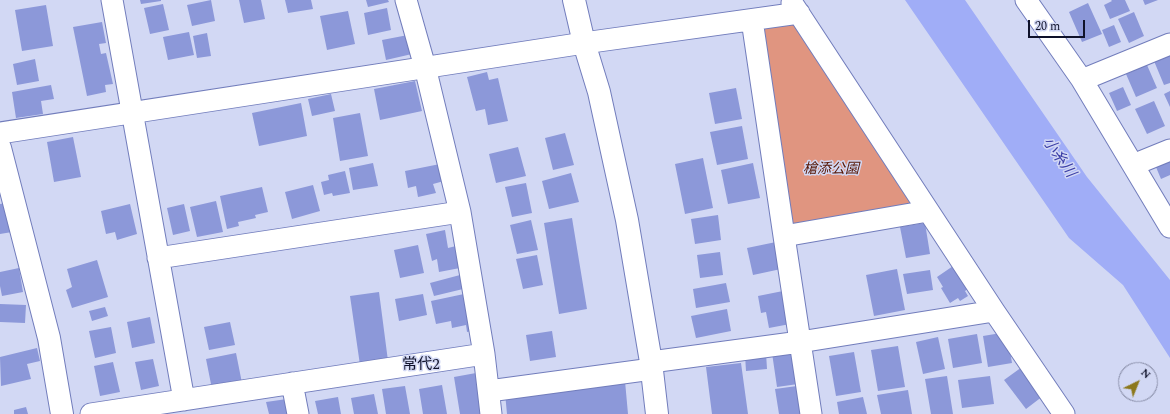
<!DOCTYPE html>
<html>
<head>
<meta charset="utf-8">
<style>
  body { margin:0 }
  #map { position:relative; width:1170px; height:414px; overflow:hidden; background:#d2d8f4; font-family:Spectral,serif }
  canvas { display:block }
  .north { position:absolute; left:1118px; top:362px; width:40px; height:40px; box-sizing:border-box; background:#d2d8f4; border:1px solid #8489a3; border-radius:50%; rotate:43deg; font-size:11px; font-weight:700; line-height:16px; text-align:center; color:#0f122a }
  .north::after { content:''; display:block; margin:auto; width:14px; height:18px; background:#8c781c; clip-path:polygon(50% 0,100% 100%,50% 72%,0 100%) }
  .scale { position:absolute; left:1028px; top:20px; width:57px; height:18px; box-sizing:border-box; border:2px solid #0f122a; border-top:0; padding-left:5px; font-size:12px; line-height:14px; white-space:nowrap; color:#0f122a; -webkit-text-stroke:3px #d2d8f4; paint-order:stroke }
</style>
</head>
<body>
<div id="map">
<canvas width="1170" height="414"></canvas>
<div class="north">N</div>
<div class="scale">20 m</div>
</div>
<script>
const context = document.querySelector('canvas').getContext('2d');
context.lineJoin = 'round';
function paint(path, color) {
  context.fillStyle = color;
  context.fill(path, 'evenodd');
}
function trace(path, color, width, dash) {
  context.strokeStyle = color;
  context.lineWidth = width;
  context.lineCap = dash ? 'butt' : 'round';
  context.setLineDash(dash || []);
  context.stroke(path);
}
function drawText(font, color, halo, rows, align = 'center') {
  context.font = font + ' Spectral,"Noto Sans JP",serif';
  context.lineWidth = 3;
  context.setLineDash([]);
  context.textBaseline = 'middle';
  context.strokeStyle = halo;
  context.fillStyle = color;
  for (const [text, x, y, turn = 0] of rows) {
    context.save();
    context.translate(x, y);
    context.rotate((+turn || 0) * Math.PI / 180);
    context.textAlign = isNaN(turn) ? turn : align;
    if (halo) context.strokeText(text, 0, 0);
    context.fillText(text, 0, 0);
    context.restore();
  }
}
const green = new Path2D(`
  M788,21l8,4 116,178 -3,5 -113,18 -8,-6 -25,-192z`);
const water = new Path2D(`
  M905,0h60l122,177 83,103v78l-47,-73 -54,-47z`);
const building = new Path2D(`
  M140,0h21v1l-20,3z
  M211,0l4,21 -23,5 -5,-21z
  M239,0h22l4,19 -21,4z
  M285,0h26l2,9 -25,4z
  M366,0h22l1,2 -21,5z
  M1111,0h14l5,11 -20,8 -6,-14 8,-4z
  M1143,0h15l-13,5z
  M1088,3l14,31 -20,8 -13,-30z
  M163,4l6,26 -19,4 -6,-26z
  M46,5l7,41 -31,5 -7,-41z
  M387,8l4,22 -23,5 -4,-22z
  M348,11l7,33 -28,6 -7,-34z
  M1134,12l10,24 -15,7 -11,-24z
  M102,22l4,21 -7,1 2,10 5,-1 7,31 -8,1 1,7 -19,4 -14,-69z
  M1114,25l7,17 -12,5 -7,-17z
  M189,32l5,23 -26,5 -5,-23z
  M207,33l4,23 -14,2 -4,-22z
  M408,35l4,19 -26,6 -4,-20z
  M1170,54v29l-6,2 -10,-24z
  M35,59l4,22 -22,4 -4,-21z
  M1147,65l10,23 -21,9 -10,-23z
  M487,72l2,8 9,-2 10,43 -20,4 -3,-16 -9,2 -9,-34z
  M415,81l7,30 -42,9 -6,-31z
  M51,85l3,14 -13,2 2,13 -27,4 -4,-26z
  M1123,87l8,18 -14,6 -8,-18z
  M736,88l6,31 -27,5 -6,-31z
  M1170,91v16l-6,-13z
  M331,94l4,17 -23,5 -4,-17z
  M1154,101l11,25 -18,8 -12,-25z
  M301,103l6,33 -48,10 -7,-33z
  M360,113l8,43 -28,5 -7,-43z
  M742,126l6,33 -31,6 -7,-33z
  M565,133l9,32 -21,5 -8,-32z
  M73,137l8,40 -27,5 -7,-40z
  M518,147l8,29 -30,7 -7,-29z
  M1170,152v23l-9,4 -8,-19z
  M703,158l10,50 -28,6 -10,-50z
  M373,163l5,23 -25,4 -4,-22z
  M753,163l7,35 -32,6 -7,-34z
  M440,164l4,17 -11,3 3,9 -18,4 -2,-11 -8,2 -3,-17z
  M345,171l5,22 -17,3 -1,-3 -8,2 -3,-13 8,-2 -1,-5z
  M571,173l8,29 -30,7 -7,-28z
  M526,183l6,30 -20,4 -7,-30z
  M313,185l7,26 -28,8 -7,-27z
  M262,187l6,25 -13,3 1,3 -18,4 1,4 -12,3 -7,-33z
  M216,201l7,31 -26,5 -7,-30z
  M6,203l6,29 -12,2v-30z
  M130,204l7,30 -20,6 -2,-8 -9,2 -5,-23z
  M184,204l6,27 -17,4 -6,-27z
  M718,215l3,25 -26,4 -4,-25z
  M572,218l15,91 -28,5 -15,-91z
  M531,220l7,30 -21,4 -7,-29z
  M925,223l5,31 -24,4 -6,-31z
  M445,230l3,18 8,-2 4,22 -21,4 -2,-13 -5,2 -6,-27z
  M776,242l5,27 -28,6 -6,-27z
  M418,245l6,28 -24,5 -6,-28z
  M720,252l3,23 -23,3 -3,-23z
  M537,255l6,30 -20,4 -7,-30z
  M97,260l11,37 -36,11 -6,-18 6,-3 -5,-18z
  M956,264l15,23 -6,4 3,5 -8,5 -2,-3 -8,5 -9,-15 2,-1 -6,-10z
  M19,268l4,24 -21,4 -2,-10v-14z
  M897,269l8,41 -31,6 -8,-41z
  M930,270l3,20 -26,4 -4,-20z
  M460,275l3,14 -29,7 -4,-13z
  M726,283l4,19 -34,6 -3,-19z
  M783,291l7,33 -21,4 -3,-16 -5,1 -3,-17z
  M379,292l9,69 -28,4 -10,-69z
  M423,294l4,21 -28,6 -4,-22z
  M464,294l8,37 -5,1 -1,-7 -14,3 -1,-7 -15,3 -5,-23z
  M0,304l26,1 -1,18 -25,-1z
  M105,307l3,9 -16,5 -3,-10z
  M727,309l4,22 -35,7 -5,-22z
  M150,317l5,26 -23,5 -5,-26z
  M230,322l5,23 -26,5 -5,-23z
  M111,327l5,26 -21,5 -6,-27z
  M552,331l4,26 -26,4 -4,-26z
  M1007,332l5,31 -24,4 -5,-31z
  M977,334l5,29 -29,5 -5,-29z
  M938,337l7,32 -22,5 -7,-32z
  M898,346l7,41 -27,4 -7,-41z
  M37,348l3,13 -13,3 4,15 -30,7 -1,-29z
  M793,349l5,35 -21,3 -5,-34z
  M854,352l7,40 -25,4 -7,-40z
  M236,353l6,30 -30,6 -6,-30z
  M766,353l1,16 -21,2 -1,-16z
  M153,359l6,27 -18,4 -6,-28z
  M113,362l7,30 -20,4 -6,-30z
  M741,363l7,51h-36l-6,-47z
  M1022,367l21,29 -17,13 -22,-29z
  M476,373l8,41h-24l-6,-37z
  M947,376l6,38h-22l-6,-35z
  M990,376l4,28 -32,4 -4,-28z
  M625,381l3,33h-121l-2,-21z
  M442,385l5,29h-24l-4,-25z
  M405,386l5,28h-24l-4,-25z
  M797,386l4,28h-22l-4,-25z
  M908,390l4,24h-31l-4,-19z
  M374,394l4,20h-24l-3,-16z
  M338,397l3,17h-23l-3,-13z
  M863,397l4,17h-28l-2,-12z
  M287,399l3,15h-21l-3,-12z
  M26,407l2,7h-14v-4z`);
const street = new Path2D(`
  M112,0l72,400
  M406,0l19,67 35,145 24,142 7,60
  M1026,0l56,80 88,147
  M792,3l202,308 70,103
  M752,20l32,216 27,178
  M1082,80l88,-36
  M0,133l584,-90 215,-30
  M1133,165l37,-15
  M784,236l144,-25
  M158,258l302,-46
  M651,362l149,-20 194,-31
  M292,383l6,31
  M489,391l163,-22
  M91,414l393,-60`);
const secondary = new Path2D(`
  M574,0l10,43 15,49 28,128 24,142 6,52
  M0,148l49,190 13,76`);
const parkNames = [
  ["槍添公園",831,170]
];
const waterNames = [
  ["小糸川",1058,158,55]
];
const neighbourhoodNames = [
  ["常代2",421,366]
];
paint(green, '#e09580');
paint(water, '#a0adf7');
paint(building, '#8c98d9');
trace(street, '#727dbc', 23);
trace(secondary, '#727dbc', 24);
trace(street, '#fff', 21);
trace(secondary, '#fff', 22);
drawText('italic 14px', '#551503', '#d2d8f4', parkNames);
drawText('italic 15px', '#3b3ea7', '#d2d8f4', waterNames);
drawText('15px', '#0f122a', '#d2d8f4', neighbourhoodNames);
</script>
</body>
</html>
